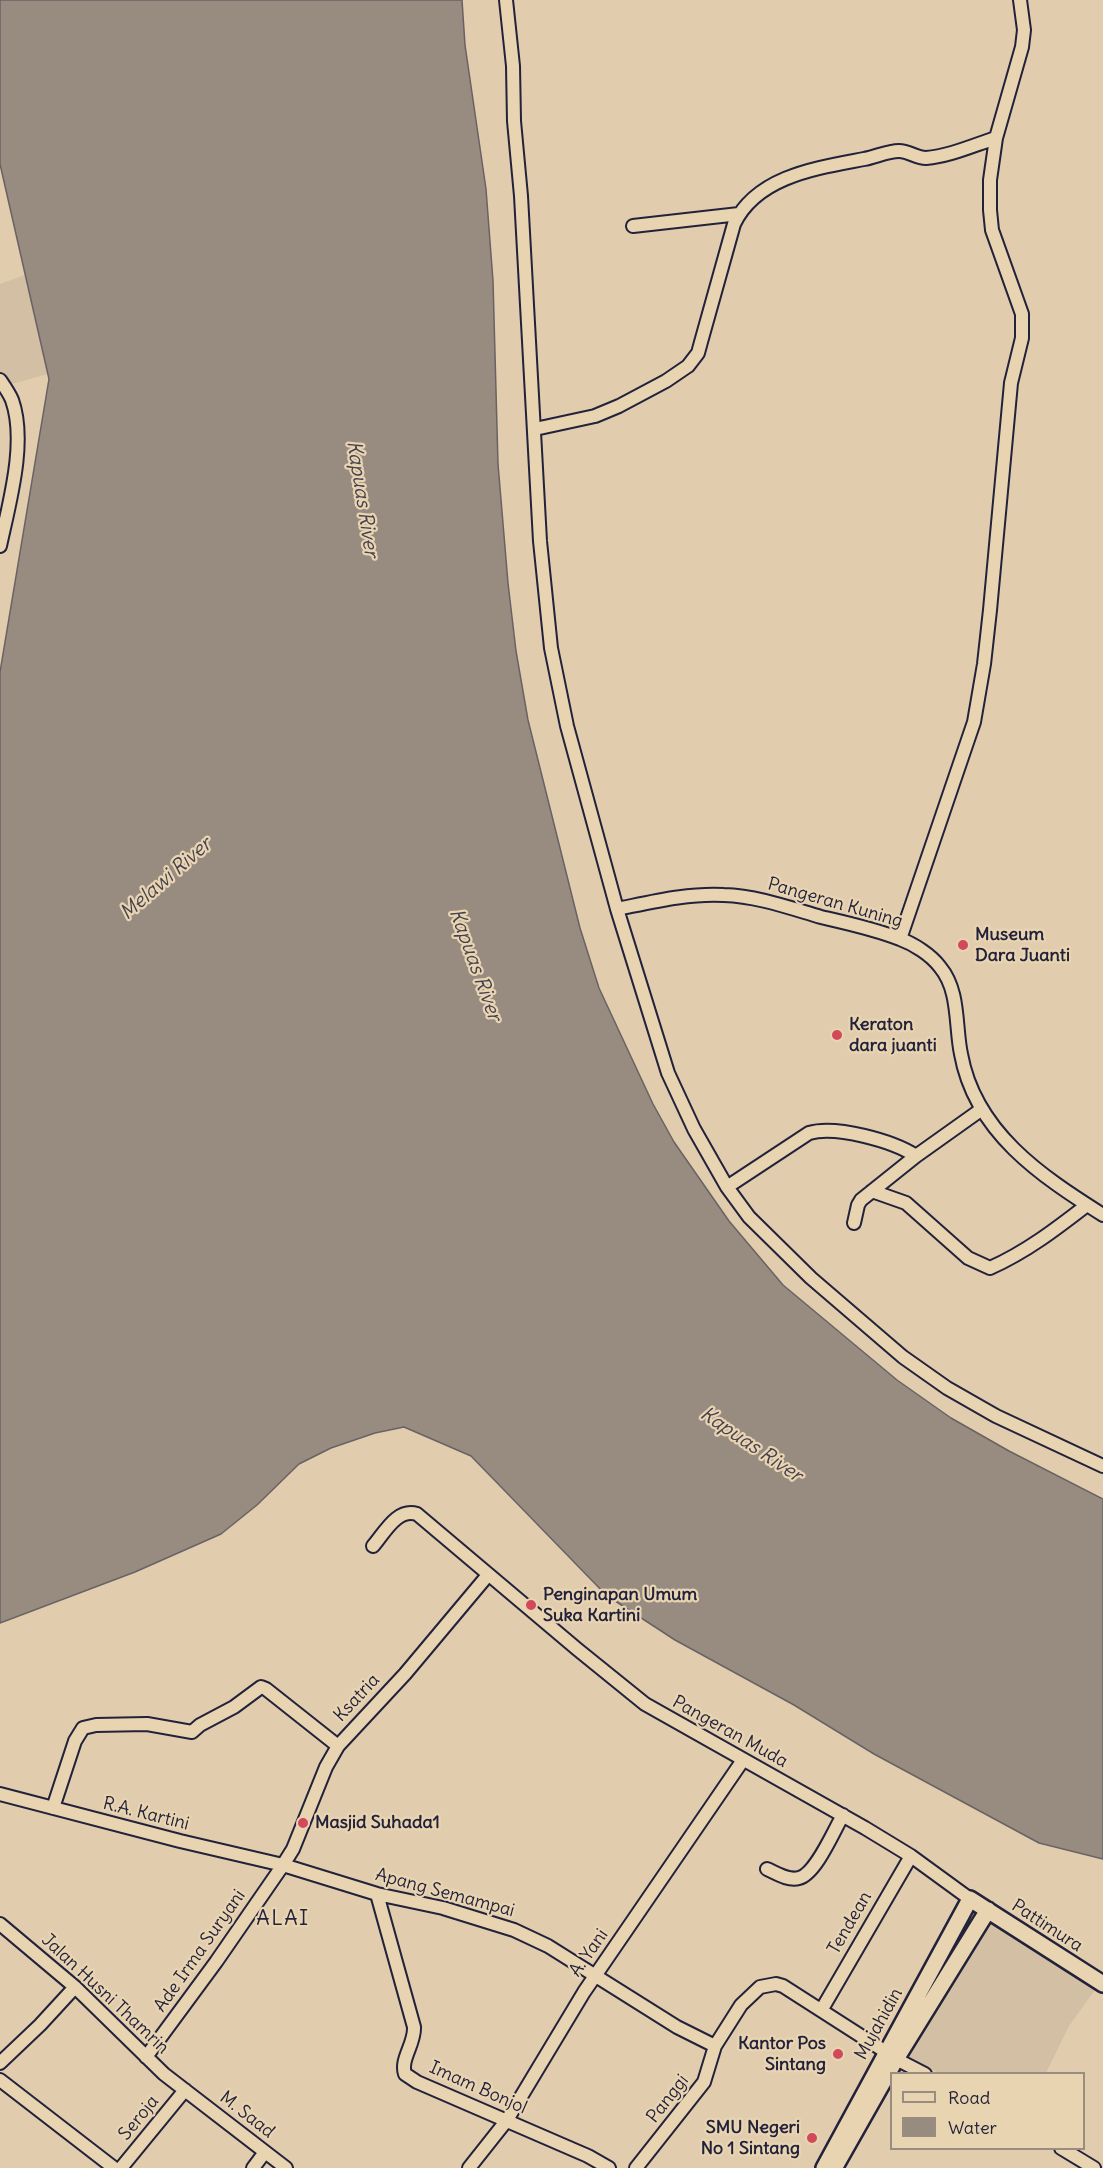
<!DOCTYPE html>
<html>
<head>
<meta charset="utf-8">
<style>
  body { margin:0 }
  #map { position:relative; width:1103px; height:2168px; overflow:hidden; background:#e1cdad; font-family:Delius,sans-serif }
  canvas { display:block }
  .legend { position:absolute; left:890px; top:2072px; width:195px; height:78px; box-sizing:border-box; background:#e9d4b2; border:2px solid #998d82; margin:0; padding:8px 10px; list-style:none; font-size:18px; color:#22223b }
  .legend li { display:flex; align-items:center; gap:12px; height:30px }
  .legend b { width:30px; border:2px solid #998d82 }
</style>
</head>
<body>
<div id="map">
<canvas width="1103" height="2168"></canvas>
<ul class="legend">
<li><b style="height:8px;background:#e9d4b2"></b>Road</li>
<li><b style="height:16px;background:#988c81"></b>Water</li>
</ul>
</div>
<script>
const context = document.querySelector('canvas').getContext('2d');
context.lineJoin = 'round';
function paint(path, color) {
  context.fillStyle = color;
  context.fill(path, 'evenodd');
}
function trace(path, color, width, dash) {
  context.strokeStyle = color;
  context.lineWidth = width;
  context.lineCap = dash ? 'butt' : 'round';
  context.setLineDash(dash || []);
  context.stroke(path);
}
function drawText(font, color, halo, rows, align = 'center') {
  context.font = font + ' Delius,sans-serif';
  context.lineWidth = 4.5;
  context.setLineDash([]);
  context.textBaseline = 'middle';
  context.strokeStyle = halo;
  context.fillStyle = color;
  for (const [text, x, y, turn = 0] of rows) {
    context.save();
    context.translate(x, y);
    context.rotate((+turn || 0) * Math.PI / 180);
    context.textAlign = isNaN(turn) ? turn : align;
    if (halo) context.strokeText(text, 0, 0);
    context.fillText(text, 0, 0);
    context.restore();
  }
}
const built = new Path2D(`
  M77,256l32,101 -101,28 -8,-13v-88z
  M987,1912l108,78 -26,36 -23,47h-107l-32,-16z`);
const water = new Path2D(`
  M0,0h462l3,45 21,144 7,92 5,183 10,119 8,68 12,69 52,208 19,60 54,116 21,38 55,79 54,64 114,95 54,38 58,33 94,48v360l-64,-16 -165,-89 -80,-49 -119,-65 -69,-45 -135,-139 -67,-29 -29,6 -44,15 -32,16 -42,41 -36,29 -86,38 -135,51v-951l49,-293 -49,-215z`);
const minor = new Path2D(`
  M506,0l7,66 1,55 7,75 19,345 11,107 16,78 50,183 51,164 26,56 33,58 22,30 62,61 92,79 44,31 49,28 107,50
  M633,226l106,-12
  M0,380c4,6 9,13 12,20 15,42 -3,104 -12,146
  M535,429l60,-13 24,-10 47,-25 22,-15 10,-13 3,-11 33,-118c23,-48 83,-56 130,-65 11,-2 24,-8 35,-8 10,0 17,7 27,7 24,-2 48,-13 70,-20
  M617,909c35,-7 71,-16 107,-14 33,1 66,13 97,22 26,6 54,12 79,22 14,5 31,16 40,28 20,24 15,59 21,87 14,78 80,122 142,161
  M900,939l74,-217 10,-58 6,-54 21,-227 11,-45v-24l-30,-84 -2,-20v-30l6,-42 26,-91 2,-17 -4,-30
  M727,1187l82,-54c27,-8 84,8 107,23l66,-47
  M872,1191l34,12 62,55 22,10c36,-16 66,-39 97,-63
  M854,1223l4,-18 3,-5 55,-44
  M373,1546c12,-14 24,-38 44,-32l160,135 68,55 220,124 46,28 59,43
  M0,1794l180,47 103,24 94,29 66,14 71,22 34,16 129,81 38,19
  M53,1808l22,-67 8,-13 13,-3 51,-1 45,8 8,-7 34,-18 27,-20 5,2 72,57
  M767,1869c9,4 21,12 32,9 17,-4 35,-48 44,-63
  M377,1894l37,133c1,17 -14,32 -9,47l12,8 171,74 21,12
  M0,1924l75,63 89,87 122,94
  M822,2009l89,-153
  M146,2057l70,-95 67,-97 10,-16 33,-82 12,-21 67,-72 83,-99
  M896,2059l29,15
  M0,2063l40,-38 35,-38
  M0,2080l114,88
  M1061,2148l33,20
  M121,2168l64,-78
  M253,2168l12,-16
  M469,2168l38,-48 77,-128 159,-232
  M636,2168l68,-86 11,-36 26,-41 19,-18 16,-3 7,2 103,66`);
const major = new Path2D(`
  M836,2165l60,-106 92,-149
  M824,2168l146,-269 133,85`);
const markers = [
  [963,945,6,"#d1495b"],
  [837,1035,6,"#d1495b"],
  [531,1605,6,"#d1495b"],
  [303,1823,6,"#d1495b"],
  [838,2054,6,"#d1495b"],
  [812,2138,6,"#d1495b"]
];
const streetNames = [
  ["Pangeran Kuning",835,903,16],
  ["Ksatria",357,1698,-47],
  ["Pangeran Muda",730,1732,29],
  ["R.A. Kartini",146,1814,14],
  ["Apang Semampai",445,1893,15],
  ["Tendean",850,1923,-60],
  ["Pattimura",1047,1926,33],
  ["Ade Irma Suryani",200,1951,-55],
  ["A. Yani",589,1953,-55],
  ["Jalan Husni Thamrin",105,1994,43],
  ["Mujahidin",879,2024,-61],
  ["Imam Bonjol",478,2088,24],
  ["Panggi",668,2099,-52],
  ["M. Saad",247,2115,38],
  ["Seroja",139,2118,-51]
];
const poiNames = [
  ["Museum",975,935],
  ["Dara Juanti",975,956],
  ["Keraton",849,1025],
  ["dara juanti",849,1046],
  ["Penginapan Umum",543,1595],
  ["Suka Kartini",543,1616],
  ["Masjid Suhada1",315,1823],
  ["Kantor Pos",826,2044,"right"],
  ["Sintang",826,2065,"right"],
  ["SMU Negeri",800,2128,"right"],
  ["No 1 Sintang",800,2149,"right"]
];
const waterNames = [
  ["Kapuas River",362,499,81],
  ["Melawi River",166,879,-41],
  ["Kapuas River",475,965,70],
  ["Kapuas River",751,1445,34]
];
const quarterNames = [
  ["ALAI",283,1919]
];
paint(built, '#d2bfa4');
paint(water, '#988c81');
trace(water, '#696265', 1.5);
trace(minor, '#22223b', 16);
trace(major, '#22223b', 20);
trace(minor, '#e9d4b2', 12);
trace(major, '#e9d4b2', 15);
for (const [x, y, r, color] of markers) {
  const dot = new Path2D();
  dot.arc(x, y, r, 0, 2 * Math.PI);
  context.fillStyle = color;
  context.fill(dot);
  trace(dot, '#e9d4b2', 2);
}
drawText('18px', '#22223b', '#e9d4b2', streetNames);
drawText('bold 18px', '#22223b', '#e9d4b2', poiNames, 'left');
drawText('italic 20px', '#454250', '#e9d4b2', waterNames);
context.letterSpacing = '1.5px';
drawText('21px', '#22223b', '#e9d4b2', quarterNames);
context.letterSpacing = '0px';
</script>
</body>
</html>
